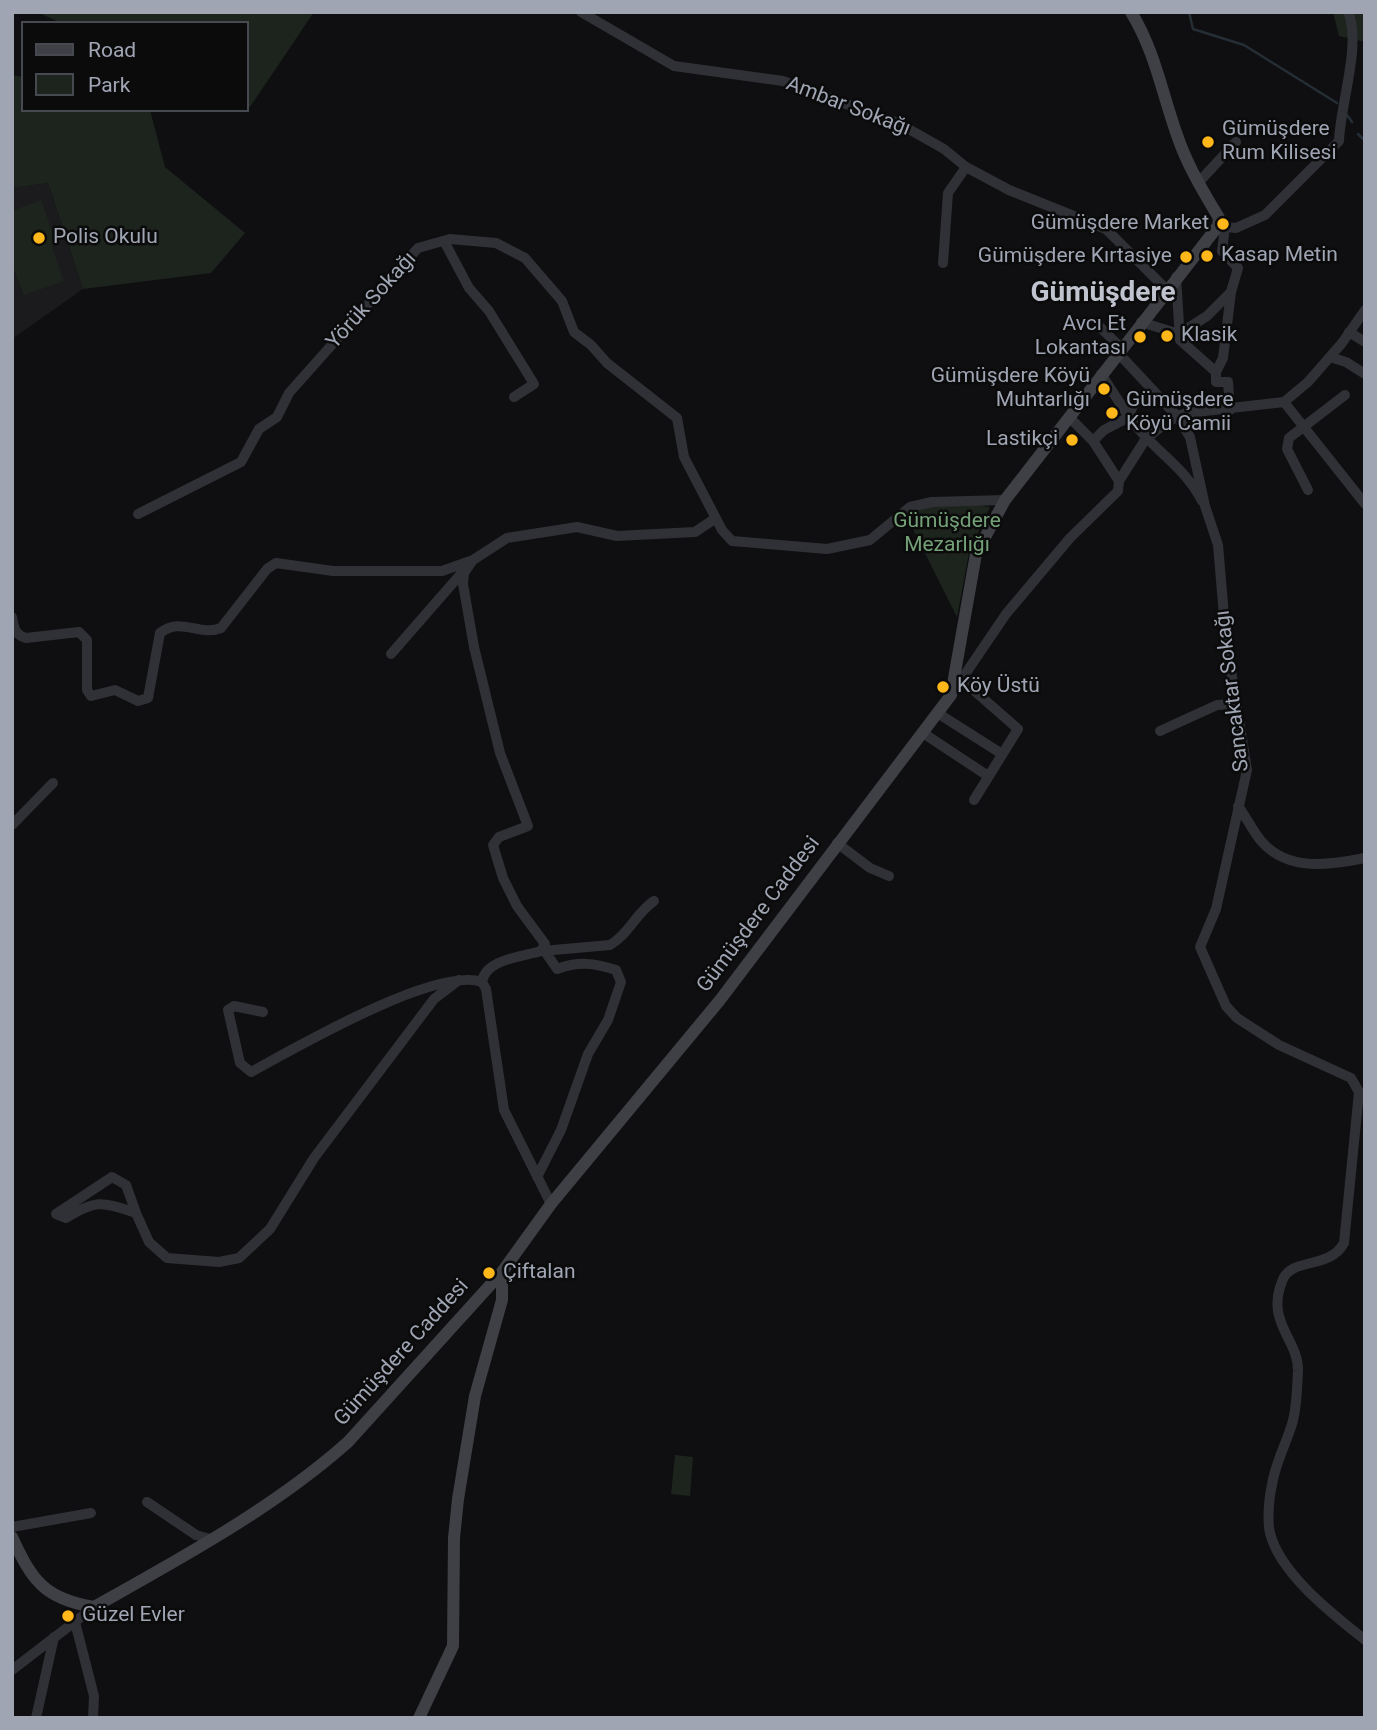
<!DOCTYPE html>
<html>
<head>
<meta charset="utf-8">
<style>
  body { margin:0 }
  #map { position:relative; width:1377px; height:1730px; overflow:hidden; background:#0f0f11; font-family:Roboto,sans-serif }
  canvas { display:block }
  .frame { position:absolute; inset:0; border:14px solid #9fa5b3; pointer-events:none }
  .legend { position:absolute; left:21px; top:21px; width:228px; height:91px; box-sizing:border-box; background:#0b0b0c; border:2px solid #46494f; margin:0; padding:9px 12px; list-style:none; font-size:21px; color:#9fa5b3 }
  .legend li { display:flex; align-items:center; gap:14px; height:35px }
  .legend b { width:35px; border:2px solid #46494f }
</style>
</head>
<body>
<div id="map">
<canvas width="1377" height="1730"></canvas>
<div class="frame"></div>
<ul class="legend">
<li><b style="height:9px;background:#3e4046"></b>Road</li>
<li><b style="height:19px;background:#1c241d"></b>Park</li>
</ul>
</div>
<script>
const context = document.querySelector('canvas').getContext('2d');
context.lineJoin = 'round';
function paint(path, color) {
  context.fillStyle = color;
  context.fill(path, 'evenodd');
}
function trace(path, color, width, dash) {
  context.strokeStyle = color;
  context.lineWidth = width;
  context.lineCap = dash ? 'butt' : 'round';
  context.setLineDash(dash || []);
  context.stroke(path);
}
function drawText(font, color, halo, rows, align = 'center') {
  context.font = font + ' Roboto,sans-serif';
  context.lineWidth = 5;
  context.setLineDash([]);
  context.textBaseline = 'middle';
  context.strokeStyle = halo;
  context.fillStyle = color;
  for (const [text, x, y, turn = 0] of rows) {
    context.save();
    context.translate(x, y);
    context.rotate((+turn || 0) * Math.PI / 180);
    context.textAlign = isNaN(turn) ? turn : align;
    if (halo) context.strokeText(text, 0, 0);
    context.fillText(text, 0, 0);
    context.restore();
  }
}
const built = new Path2D(`
  M48,183l35,106 -71,50v-151z`);
const green = new Path2D(`
  M37,12h277l-64,95 -3,-3v-81h-186z
  M1333,12h32v30l-26,-6z
  M12,75l11,2v33h127l15,57 80,66 -34,40 -128,16 -35,-106 -36,5z
  M41,200l16,45 -5,2 12,34 -40,14 -12,-31v-53z
  M975,505l15,2 -21,46 -12,64 -51,-102 24,-9z
  M675,1455l18,2 -3,39 -19,-2z`);
const stream = new Path2D(`
  M1189,12l4,17 51,16 93,58
  M1347,115l5,7
  M1358,134l7,7`);
const street = new Path2D(`
  M581,12l93,54 109,15 115,42 46,26 22,18 43,23 97,39 60,60
  M1198,183l38,-41
  M1218,226l18,2 29,-13 74,-74c1,-36 23,-98 9,-129
  M1225,227l-3,24 16,17 -7,24 -8,66 -7,14v10h12l2,28
  M444,241l25,47 20,23 45,73 -20,13
  M943,263l5,-70 18,-26
  M1176,277l4,63 36,32
  M1141,322l38,12 28,-18 23,-23
  M1098,325l25,25
  M1349,332l16,10
  M1120,355l57,61 13,21 15,69 13,39 8,94 21,131 -31,139 -16,38 26,59 11,12 42,27 72,33 8,14 -15,151c-15,27 -51,14 -61,36 -19,43 16,60 15,92 -1,16 -1,37 -6,53 -6,20 -17,40 -20,61 -3,12 -5,36 -2,48 10,41 64,82 95,107
  M1330,357l16,5 19,12
  M1154,392l-21,13 -4,12c23,33 54,47 73,84
  M1284,402l81,102
  M1069,417l24,24 26,40
  M1093,441l11,-11 25,-13 -28,-43
  M1308,490l-21,-41 2,-11 56,-43
  M138,514l103,-52 18,-33 18,-12 12,-24 129,-145 32,-9 46,4 29,15 37,43 12,31 17,13 16,18 70,55 7,39 38,73 10,11 95,8 43,-9 40,-33 22,-5 73,-2
  M12,617c2,11 3,18 14,21l53,-6 8,8v50l4,6 24,-6 23,11 10,-3 12,-65c21,-17 39,4 61,-5l46,-59 9,-6 57,8h109l31,-11 34,-22 70,-11 40,9 78,-4 21,-14
  M391,654l82,-94 -9,13 -1,11 11,63 26,106 28,73 -29,11 -6,8 10,33 14,28 28,38 -4,7c-19,6 -56,8 -59,31
  M962,680l56,49 -44,71
  M953,692l53,-78 64,-76 48,-47 1,-10 26,-41 12,-10 20,-14 10,-3 97,-11 24,-20 34,-39 23,-33
  M939,714l63,40
  M1160,731l57,-26 18,-1
  M923,733l65,43
  M1238,806c9,12 15,26 24,36 27,30 68,23 103,16
  M12,825l41,-42
  M837,843l33,25 19,8
  M542,951l68,-6c19,-11 26,-32 44,-44
  M263,1012l-29,-6 -6,4 12,53 11,9c44,-24 185,-106 231,-90l4,7 18,121 47,94
  M537,1177l24,-47 27,-76 20,-34 13,-38 -5,-12c-22,-7 -37,-9 -59,-1l-11,-16
  M136,1213l-10,-28 -14,-8 -56,37 10,4c31,-19 36,-16 70,-5l13,29 18,16 52,4 20,-4 31,-29 44,-71 120,-159 25,-19
  M147,1502l49,33 14,4
  M12,1527l79,-14
  M75,1622l19,74 -1,22
  M12,1670l82,-63
  M36,1718l18,-81`);
const secondary = new Path2D(`
  M12,1537c20,44 33,62 82,70 87,-49 180,-99 254,-165l154,-170 49,-68 169,-204 231,-305 25,-141 29,-54 213,-274 1,-8c-16,-27 -32,-53 -42,-83 -15,-42 -22,-84 -46,-123
  M419,1718l34,-72 1,-108 4,-39 17,-103 27,-96v-28`);
const markers = [
  [1208,142,7,"#ffb71a"],
  [1223,224,7,"#ffb71a"],
  [39,238,7,"#ffb71a"],
  [1207,256,7,"#ffb71a"],
  [1186,257,7,"#ffb71a"],
  [1167,336,7,"#ffb71a"],
  [1140,337,7,"#ffb71a"],
  [1104,389,7,"#ffb71a"],
  [1112,413,7,"#ffb71a"],
  [1072,440,7,"#ffb71a"],
  [943,687,7,"#ffb71a"],
  [489,1273,7,"#ffb71a"],
  [68,1616,7,"#ffb71a"]
];
const streetNames = [
  ["Ambar Sokağı",848,107,21],
  ["Yörük Sokağı",372,301,-48],
  ["Sancaktar Sokağı",1233,691,-97],
  ["Gümüşdere Caddesi",759,915,-53],
  ["Gümüşdere Caddesi",402,1353,-48]
];
const poiNames = [
  ["Gümüşdere",1222,130],
  ["Rum Kilisesi",1222,154],
  ["Gümüşdere Market",1209,224,"right"],
  ["Polis Okulu",53,238],
  ["Kasap Metin",1221,256],
  ["Gümüşdere Kırtasiye",1172,257,"right"],
  ["Avcı Et",1126,325,"right"],
  ["Lokantası",1126,349,"right"],
  ["Klasik",1181,336],
  ["Gümüşdere Köyü",1090,377,"right"],
  ["Muhtarlığı",1090,401,"right"],
  ["Gümüşdere",1126,401],
  ["Köyü Camii",1126,425],
  ["Lastikçi",1058,440,"right"],
  ["Köy Üstü",957,687],
  ["Çiftalan",503,1273],
  ["Güzel Evler",82,1616]
];
const parkNames = [
  ["Gümüşdere",947,522],
  ["Mezarlığı",947,546]
];
const districtNames = [
  ["Gümüşdere",1103,294]
];
paint(built, '#1b1b1e');
paint(green, '#1c241d');
trace(stream, '#252e35', 2.5);
trace(street, '#303136', 10);
trace(secondary, '#3e4046', 12);
for (const [x, y, r, color] of markers) {
  const dot = new Path2D();
  dot.arc(x, y, r, 0, 2 * Math.PI);
  context.fillStyle = color;
  context.fill(dot);
  trace(dot, '#0b0b0c', 2.5);
}
drawText('21px', '#9fa5b3', '#0b0b0c', streetNames);
drawText('21px', '#9fa5b3', '#0b0b0c', poiNames, 'left');
drawText('21px', '#74a178', '#0b0b0c', parkNames);
drawText('bold 28px', '#c0c4cf', '#0b0b0c', districtNames);
</script>
</body>
</html>
